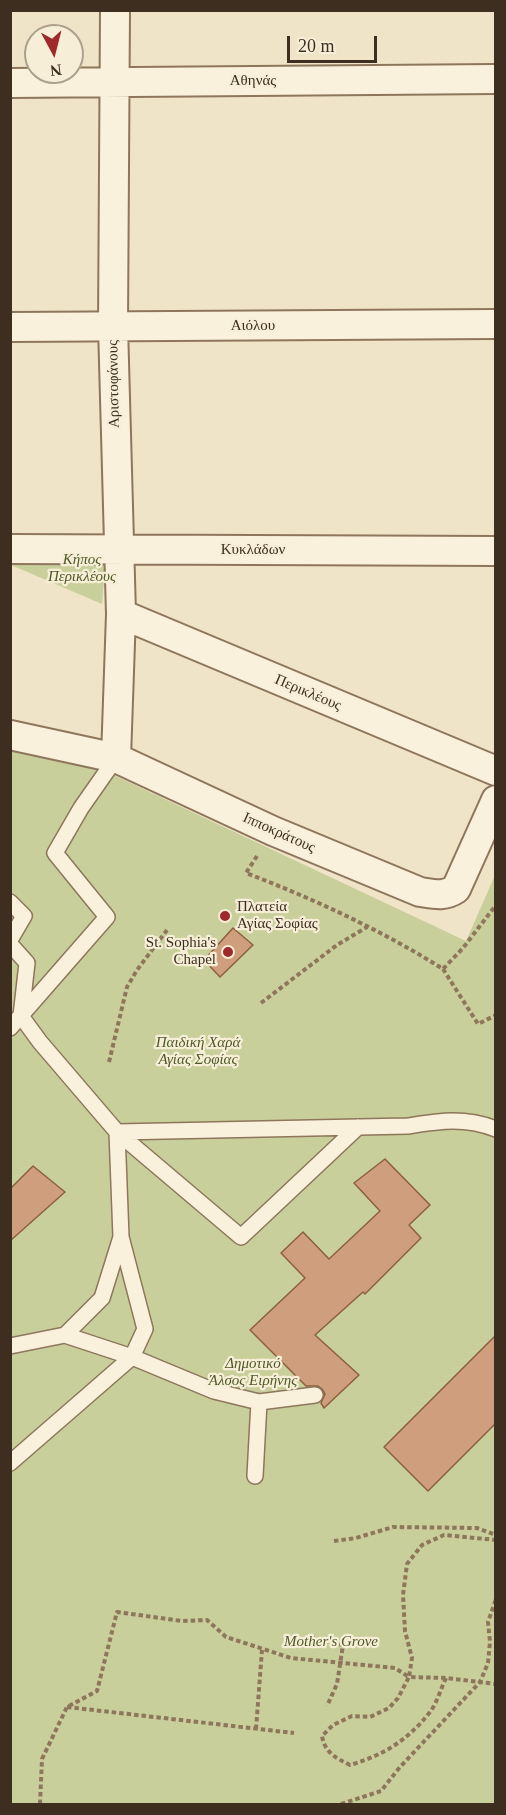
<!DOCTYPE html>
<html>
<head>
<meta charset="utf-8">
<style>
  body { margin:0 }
  #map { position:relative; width:506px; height:1815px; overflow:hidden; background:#f0e4c8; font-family:Georgia,serif }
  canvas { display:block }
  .frame { position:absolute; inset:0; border:12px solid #3d2e20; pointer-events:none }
  .north { position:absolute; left:24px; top:24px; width:60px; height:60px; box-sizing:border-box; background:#f7eed8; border:2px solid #ada18e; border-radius:50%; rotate:173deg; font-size:16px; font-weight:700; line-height:24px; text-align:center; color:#3d2e20 }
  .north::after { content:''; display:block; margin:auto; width:21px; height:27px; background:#9e2a2b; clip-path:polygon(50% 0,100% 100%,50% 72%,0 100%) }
  .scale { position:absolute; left:287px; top:36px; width:90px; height:27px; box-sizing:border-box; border:3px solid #3d2e20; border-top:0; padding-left:8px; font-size:18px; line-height:21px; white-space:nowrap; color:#3d2e20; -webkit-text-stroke:4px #f7eed8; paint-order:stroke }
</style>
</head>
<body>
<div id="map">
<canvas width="506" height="1815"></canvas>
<div class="frame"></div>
<div class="north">N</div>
<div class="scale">20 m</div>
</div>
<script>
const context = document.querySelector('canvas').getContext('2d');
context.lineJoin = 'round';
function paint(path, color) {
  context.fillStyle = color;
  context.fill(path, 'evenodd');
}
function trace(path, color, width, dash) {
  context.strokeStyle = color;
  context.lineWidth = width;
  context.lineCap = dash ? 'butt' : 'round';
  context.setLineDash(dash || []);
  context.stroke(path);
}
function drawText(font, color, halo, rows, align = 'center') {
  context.font = font + ' Georgia,serif';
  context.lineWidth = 4.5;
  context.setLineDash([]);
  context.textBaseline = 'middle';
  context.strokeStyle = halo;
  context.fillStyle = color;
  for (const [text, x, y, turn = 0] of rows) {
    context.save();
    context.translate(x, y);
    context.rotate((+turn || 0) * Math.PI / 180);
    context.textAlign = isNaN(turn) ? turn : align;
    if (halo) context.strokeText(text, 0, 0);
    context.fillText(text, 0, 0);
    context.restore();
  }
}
const green = new Path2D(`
  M107,545l-5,59 -91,-39 -1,-16z
  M11,746l58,8 397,187 30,-68 -1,931h-484z`);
const building = new Path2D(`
  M233,928l20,17 -33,32 -16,-17z
  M385,1159l45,46 -21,20 12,13 -56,56 -2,-2 -48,43 44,40 -35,33 -3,-5 4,-9 -3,-5 -4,-3h-12l-56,-56 55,-52 -24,-25 22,-21 26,27 51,-48 -26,-28z
  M33,1166l32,26 -55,49v-52z
  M495,1336v88l-67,67 -44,-44z`);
const path = new Path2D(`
  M257,856l-11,17c68,26 135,57 197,96l20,-21 33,-43
  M443,969l35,55 18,-9
  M261,1003l76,-58 30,-18
  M109,1062l18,-75 10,-17 30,-40
  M334,1541l22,-3 37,-11 84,1 19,7
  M310,1637l33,8 -6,39 -10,22
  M446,1678c-5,10 -9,25 -16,34 -22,28 -46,43 -80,53 -14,-7 -25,-12 -28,-29l11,-11 19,-9 18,1 19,-9 9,-10 11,-21 37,1 50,6
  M67,1707l227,26
  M256,1729l6,-79
  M40,1804l2,-45 25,-52 30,-16 20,-79 65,9 25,-1 19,17 65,21 104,10 14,9 3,-19 -7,-27 -2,-36 4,-31 15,-19 22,-10 52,5
  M341,1804l40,-13 19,-24 80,-85 8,-19 2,-21 -2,-20 8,-23`);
const lane = new Path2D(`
  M10,902l14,14 -14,24
  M10,944l17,19 -6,53 19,26 77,90 124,105 117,-110
  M10,1028l97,-111 -52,-64 26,-45 35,-50
  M65,1335l67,22 82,34 45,11 -4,74
  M10,1346l55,-11 37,-37 19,-61 -4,-105 291,-6c32,-5 56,-9 88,3
  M259,1402l56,-7
  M10,1463l122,-106 13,-28 -24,-92`);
const street = new Path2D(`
  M115,10l-2,316 8,288 -5,144
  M10,83l486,-4
  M10,327l486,-3
  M10,549l486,2
  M121,614l375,157
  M10,735l106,23 157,73 147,61c14,2 24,5 36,-3l40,-89`);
const markers = [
  [225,916,6,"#9e2a2b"],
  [228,952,6,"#9e2a2b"]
];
const streetNames = [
  ["Αθηνάς",253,81],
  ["Αιόλου",253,326],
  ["Αριστοφάνους",114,384,-91],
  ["Κυκλάδων",253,550],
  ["Περικλέους",308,693,23],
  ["Ιπποκράτους",279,833,24]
];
const parkNames = [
  ["Κήπος",82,560],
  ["Περικλέους",82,577],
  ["Παιδική Χαρά",198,1043],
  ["Αγίας Σοφίας",198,1060],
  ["Δημοτικό",253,1364],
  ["Άλσος Ειρήνης",253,1381],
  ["Mother's Grove",331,1642]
];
const poiNames = [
  ["Πλατεία",237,907],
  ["Αγίας Σοφίας",237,924],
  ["St. Sophia's",216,943,"right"],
  ["Chapel",216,960,"right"]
];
paint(green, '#c9cf9b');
paint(building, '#cf9f7d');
trace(building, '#8d5f41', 1.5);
trace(lane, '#8d765c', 18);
trace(street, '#8d765c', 32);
trace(path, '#8d765c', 4, [4.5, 3]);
trace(lane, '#faf1dc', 15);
trace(street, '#faf1dc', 28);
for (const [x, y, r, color] of markers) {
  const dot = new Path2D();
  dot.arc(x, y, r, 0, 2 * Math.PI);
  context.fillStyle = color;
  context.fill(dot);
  trace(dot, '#f7eed8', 2);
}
drawText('15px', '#3d2e20', '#f7eed8', streetNames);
drawText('italic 15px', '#4d5a26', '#f7eed8', parkNames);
drawText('15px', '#3d2e20', '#f7eed8', poiNames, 'left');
</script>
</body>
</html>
